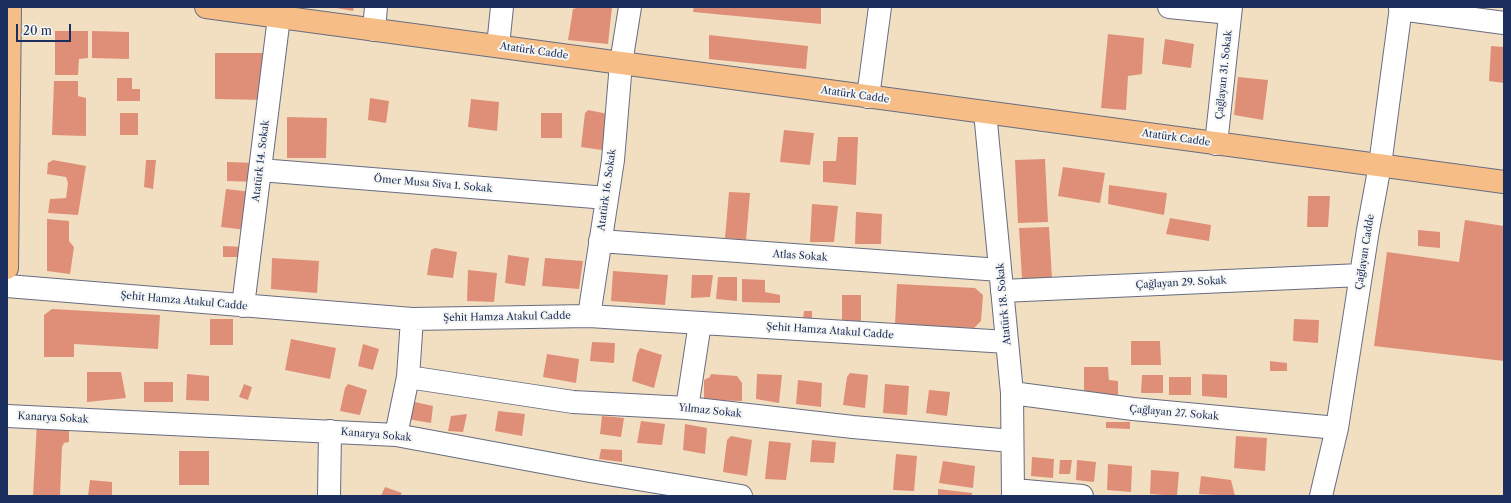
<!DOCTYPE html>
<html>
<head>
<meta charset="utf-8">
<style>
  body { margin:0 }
  #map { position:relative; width:1511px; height:503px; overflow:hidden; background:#f2dfc2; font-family:"Libre Caslon Text",serif }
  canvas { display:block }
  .frame { position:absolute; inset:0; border:8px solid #1b2f5e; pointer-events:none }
  .scale { position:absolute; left:16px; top:24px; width:55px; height:18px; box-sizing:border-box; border:2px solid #1b2f5e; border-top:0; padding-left:5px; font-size:12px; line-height:14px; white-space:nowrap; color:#1b2f5e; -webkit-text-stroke:3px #f6f6f2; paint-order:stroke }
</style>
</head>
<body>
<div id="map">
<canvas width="1511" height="503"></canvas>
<div class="frame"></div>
<div class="scale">20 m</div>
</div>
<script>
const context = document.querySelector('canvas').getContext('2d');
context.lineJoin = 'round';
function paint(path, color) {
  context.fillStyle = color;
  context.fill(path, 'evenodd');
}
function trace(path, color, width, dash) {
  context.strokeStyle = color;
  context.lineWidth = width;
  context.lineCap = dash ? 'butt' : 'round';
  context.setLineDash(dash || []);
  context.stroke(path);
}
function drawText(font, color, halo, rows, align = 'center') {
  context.font = font + ' "Libre Caslon Text",serif';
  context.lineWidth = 4;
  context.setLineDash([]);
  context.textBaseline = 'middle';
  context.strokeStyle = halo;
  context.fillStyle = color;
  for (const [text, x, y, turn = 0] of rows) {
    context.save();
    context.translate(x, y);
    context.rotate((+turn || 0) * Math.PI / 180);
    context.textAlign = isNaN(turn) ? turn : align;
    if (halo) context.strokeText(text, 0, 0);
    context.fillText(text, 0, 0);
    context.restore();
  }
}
const building = new Path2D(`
  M331,7h23l-1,4z
  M581,7h31l-4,37 -40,-4 5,-31z
  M694,7l127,1v16l-128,-12z
  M55,31h33v27l-9,1 -1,16h-23z
  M92,31l37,1v27l-37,-1z
  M1108,34l36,4 -2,36 -14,2 -2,34 -25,-2z
  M709,35l99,11 -2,23 -97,-10z
  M1165,39l29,5 -3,24 -29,-4z
  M1491,46l13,1v36l-15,-2z
  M215,53h52v47l-52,-1z
  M1238,77l30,3 -5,40 -29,-5z
  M117,78h15v11h8v12h-23z
  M54,81h24v15l8,2v38l-34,-1z
  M370,98l19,3 -3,22 -18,-3z
  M471,99l28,3 -2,29 -29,-4z
  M588,110l20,4 -6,36 -21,-3 4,-34z
  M120,113h18v22h-18z
  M541,113h21v25h-21z
  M287,117l40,1 -1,40h-39z
  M784,130l30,3 -4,32 -30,-3z
  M838,137h20l-2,48 -33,-3v-21h13z
  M1045,159l3,63 -30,1 -3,-63z
  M53,160l33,6 -8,49 -30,-2 2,-14 16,-1 2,-15 -2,-6 -19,-3 1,-11z
  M146,160h10l-3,29 -9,-2z
  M227,162l31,1 -1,19 -30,-1z
  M1063,167l42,6 -5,30 -42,-7z
  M1109,185l58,8 -3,22 -56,-11z
  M226,189l26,3 -5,38 -26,-3z
  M729,192l21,1 -4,47 -21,-2z
  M1308,196h22l-2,31h-21z
  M812,204l26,2 -4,36h-24z
  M856,212l26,2 -1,30h-26z
  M1170,218l41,7 -2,16 -43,-7z
  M47,219l22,2v20l5,6 -4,27 -23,-3z
  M1465,220l39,6v135l-130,-15 13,-94 72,10z
  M1049,227l3,51 -30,1 -3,-51z
  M1418,230l22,2v16l-22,-2z
  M223,246l22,1v10h-22z
  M435,248l22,4 -4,26 -26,-3 4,-25z
  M508,255l21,3 -4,28 -20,-3z
  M272,258l47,3 -2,32 -46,-4z
  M545,258l38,3 -4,28 -37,-3z
  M468,270l29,3 -3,29 -27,-1z
  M613,271l55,4 -3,30 -54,-4z
  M692,275h21l-3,22 -19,1z
  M718,277h19v24l-21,-2z
  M742,279l23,1v12l15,3v8l-38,-1z
  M897,284l78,4 8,7 -2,26 -7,7 -79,-3z
  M842,295h19v30h-19z
  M52,309l108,6 -2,34 -84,-5v13h-30v-42z
  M804,311h8v8h-9z
  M210,319h23v26h-23z
  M1294,319l25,1 -1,23 -25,-2z
  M291,339l45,9 -6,31 -45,-9z
  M1131,341h29l1,24h-30z
  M592,342l23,1 -1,20 -24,-2z
  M363,344l16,5 -6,21 -15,-4z
  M640,348l22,7 -8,33 -22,-7 5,-27z
  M547,354l32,5 -3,24 -33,-6z
  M1270,361l17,2v8h-17z
  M1084,367h24l1,13 9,1v14h-34z
  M87,372h34l5,26 -39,4z
  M850,373l18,2 -3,33 -22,-3 4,-28z
  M187,374l22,2v25l-23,-1z
  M711,374l26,2 5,7v18l-38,-1v-20l6,-3z
  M757,374l25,1 -3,28 -23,-4z
  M1202,374l25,1v23l-25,-2z
  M1142,375h21v18h-22z
  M1169,377h22v18h-22z
  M798,380l24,3 -1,24 -25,-3z
  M144,382h29v20h-29z
  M244,384l8,3 -4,13 -9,-3z
  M348,384l19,6 -7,25 -20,-4 5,-23z
  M885,384l24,2 -2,29 -24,-2z
  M929,390l21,2 -3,24 -21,-3z
  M410,401l23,5 -2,17 -24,-4z
  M498,411l27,3 -3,22 -27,-5z
  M467,414l-4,18 -15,-1 3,-15z
  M602,416l22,2 -3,19 -21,-3z
  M641,421l24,3 -3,21 -25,-2z
  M37,422h32v20l-5,1 -2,4 -2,49h-27z
  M1106,422h24v7l-24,-1z
  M685,424l22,4 -2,26 -22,-4z
  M731,436l21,4 -5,36 -24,-4 4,-32z
  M1236,436l31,2 -2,33 -31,-3z
  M812,440l24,2 -2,21 -24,-1z
  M769,441l22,2 -5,37 -21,-1z
  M601,449l21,1v12l-23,-3z
  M179,451h30v34h-30z
  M896,454l21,2 -3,35 -21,-1z
  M1032,457l22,2 -1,19 -22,-2z
  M1060,460h12l-2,14h-11z
  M1077,460l19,2 -2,20 -18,-2z
  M943,461l32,5 -2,22 -34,-5z
  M1108,464l24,2 -1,26 -24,-2z
  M1151,470l28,2 -2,24 -27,-2z
  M1201,476l30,4 4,16 -36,-2z
  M90,480l22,2v14h-24z
  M385,487l17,6 -2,3h-19z
  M938,489l34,4v3h-34z`);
const minor = new Path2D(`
  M1169,7l61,6
  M1400,9l104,14
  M374,30l2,-23
  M498,46l4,-39
  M868,97l12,-90
  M985,112l27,281 1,103
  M1216,144l15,-137
  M260,170l347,28
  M600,241l400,29
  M7,286l405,33 177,-3 418,26
  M1002,291l359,-16
  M243,306l36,-289
  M589,316l24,-156 8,-97 9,-56
  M408,377l165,25 114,6 166,19 159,14
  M1012,393l121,16 204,19
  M687,408l13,-85
  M7,416l389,19 194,36 151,25
  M396,435l12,-58 4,-58
  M1014,490l68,6
  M329,496l1,-65
  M1321,496l16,-68 31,-198 12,-65 21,-158`);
const major = new Path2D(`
  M206,7l1298,175
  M7,268l3,-261`);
const streetNames = [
  ["Atatürk Cadde",534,51,8],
  ["Çağlayan 31. Sokak",1224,75,-84],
  ["Atatürk Cadde",855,95,8],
  ["Atatürk Cadde",1176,138,8],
  ["Atatürk 14. Sokak",261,161,-83],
  ["Ömer Musa Siva 1. Sokak",433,184,5],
  ["Atatürk 16. Sokak",607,190,-82],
  ["Çağlayan Cadde",1365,252,-81],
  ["Atlas Sokak",800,256,4],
  ["Çağlayan 29. Sokak",1181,283,-3],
  ["Şehit Hamza Atakul Cadde",184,301,5],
  ["Atatürk 18. Sokak",1004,304,-95],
  ["Şehit Hamza Atakul Cadde",507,317,-1],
  ["Şehit Hamza Atakul Cadde",830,331,4],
  ["Yılmaz Sokak",710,411,6],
  ["Çağlayan 27. Sokak",1174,413,5],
  ["Kanarya Sokak",53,418,3],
  ["Kanarya Sokak",376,435,5]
];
paint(building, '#df8f78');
trace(minor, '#666d81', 24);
trace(major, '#666d81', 24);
trace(minor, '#fff', 22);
trace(major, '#f6be86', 22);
drawText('10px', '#1b2f5e', '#f6f6f2', streetNames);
</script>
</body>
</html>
